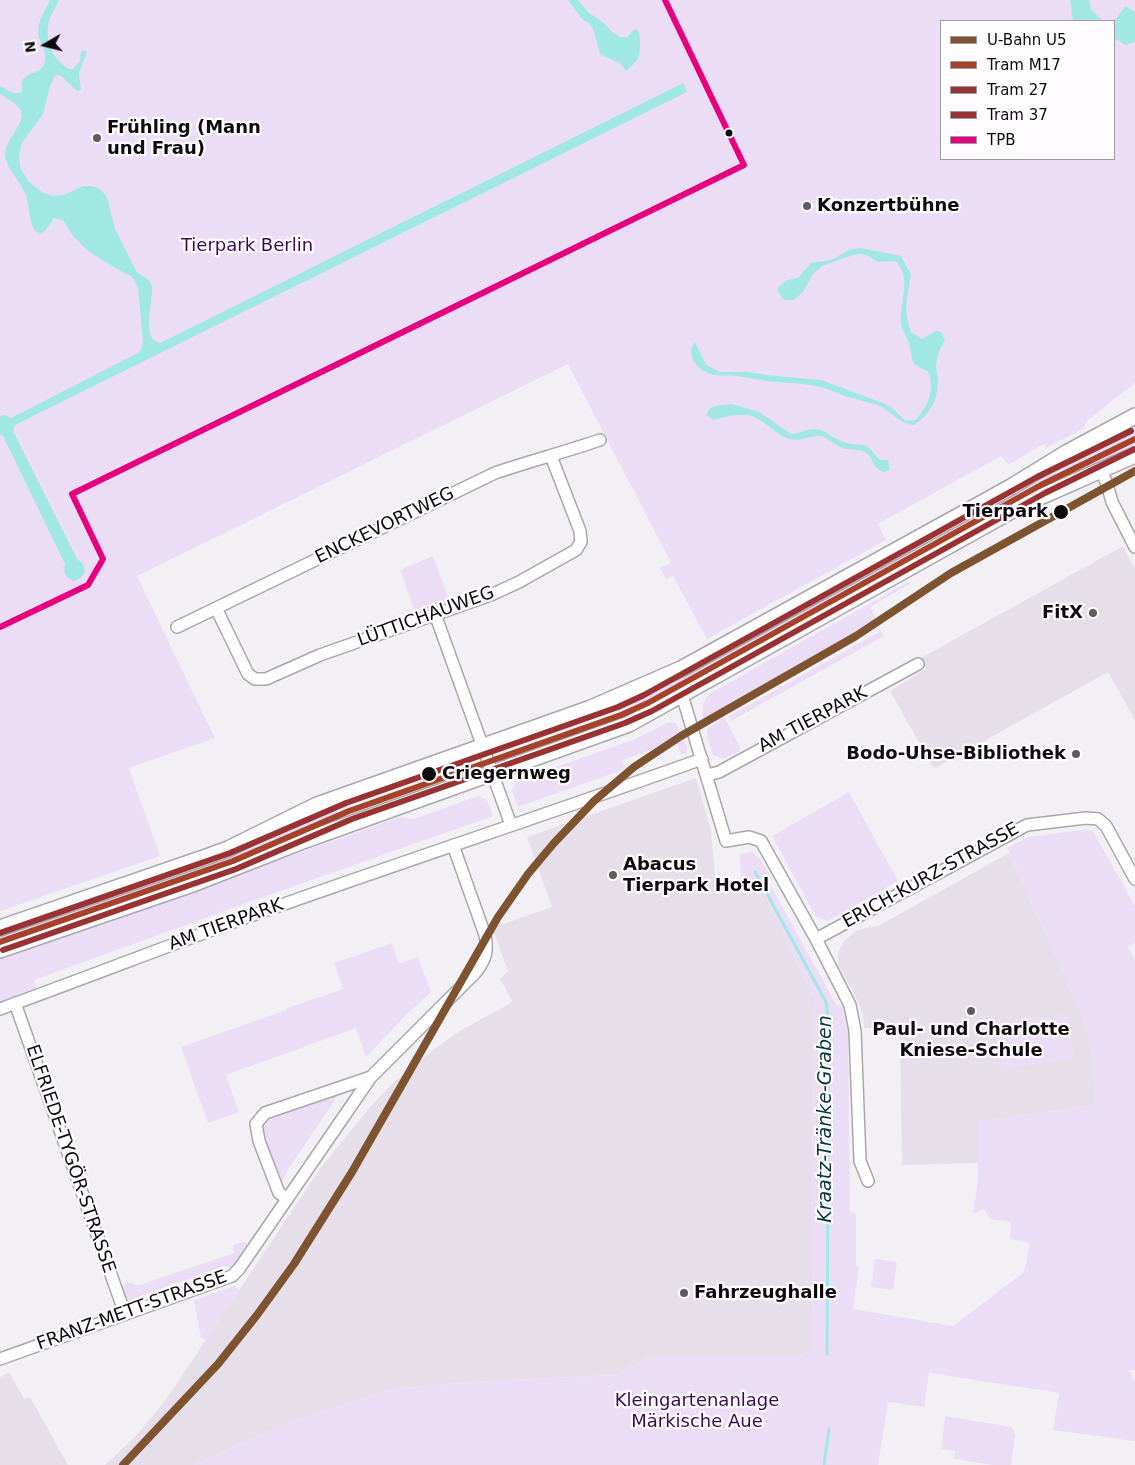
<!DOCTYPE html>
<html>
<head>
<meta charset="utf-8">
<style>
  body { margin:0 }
  #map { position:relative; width:1135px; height:1465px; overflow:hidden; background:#f3f0f5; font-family:"DejaVu Sans",sans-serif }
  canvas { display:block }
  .legend { position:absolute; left:940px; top:20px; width:175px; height:140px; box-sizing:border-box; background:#fefcff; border:1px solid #9e9c9f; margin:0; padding:6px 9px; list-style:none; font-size:15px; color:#0d0b0e }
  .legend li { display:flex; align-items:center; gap:10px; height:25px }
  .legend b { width:25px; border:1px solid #9e9c9f }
  .north { position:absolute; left:20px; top:20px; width:50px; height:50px; -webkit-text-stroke:4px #fefcff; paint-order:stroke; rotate:262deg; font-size:14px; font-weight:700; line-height:20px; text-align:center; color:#0d0b0e }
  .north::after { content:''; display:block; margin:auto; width:18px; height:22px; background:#0d0b0e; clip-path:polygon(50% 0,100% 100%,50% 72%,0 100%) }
</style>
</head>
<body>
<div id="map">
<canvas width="1135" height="1465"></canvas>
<ul class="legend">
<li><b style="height:6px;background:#7e5330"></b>U-Bahn U5</li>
<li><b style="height:6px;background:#a6422a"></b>Tram M17</li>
<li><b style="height:6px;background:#933"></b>Tram 27</li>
<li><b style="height:6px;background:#933"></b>Tram 37</li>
<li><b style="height:6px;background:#e5007d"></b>TPB</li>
</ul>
<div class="north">N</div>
</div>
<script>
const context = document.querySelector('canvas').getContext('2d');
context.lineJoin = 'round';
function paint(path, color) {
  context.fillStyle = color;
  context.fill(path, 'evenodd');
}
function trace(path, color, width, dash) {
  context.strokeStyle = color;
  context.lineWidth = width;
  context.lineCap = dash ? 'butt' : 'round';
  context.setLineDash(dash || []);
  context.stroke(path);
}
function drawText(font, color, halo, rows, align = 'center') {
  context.font = font + ' "DejaVu Sans",sans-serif';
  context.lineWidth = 4.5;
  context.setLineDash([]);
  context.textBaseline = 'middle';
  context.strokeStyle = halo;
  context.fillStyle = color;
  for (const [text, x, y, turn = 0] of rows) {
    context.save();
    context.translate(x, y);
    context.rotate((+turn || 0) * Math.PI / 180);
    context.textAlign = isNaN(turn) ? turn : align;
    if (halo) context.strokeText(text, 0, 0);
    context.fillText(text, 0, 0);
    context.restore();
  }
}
const built = new Path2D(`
  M1123,546l12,23v151l-27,-48 -174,97 -44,-78 36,-22 -5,-11z
  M696,778l15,53 5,53 4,2h15l6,-3h18l39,81 15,34 -1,346 -2,6 -10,6h-148l-37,19 -143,7 -80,7 -107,35 -91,41h-89l30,-28 32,-39 155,-232 48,-59 22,-23 42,-35 29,-20 50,-27 -13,-23 8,-8 -16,-43 60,-21 -25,-70z
  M1009,853l75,166 9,40 2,26v20l-116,17v41l-77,2 -2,-137h-36l-1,-12 -7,-19 -18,-32v-12l7,-13 11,-9 14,-4 8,-1z
  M9,1372l15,27 6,-2 38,68h-68v-87z`);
const green = new Path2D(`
  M0,0h1135v383l-47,37 -5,9 -37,19 -2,-4 -34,20h-2l-7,-8 -123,68 8,16 -179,99 -34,-63 -7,3 -6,-11 11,-5 -103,-199 -431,212 78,162 -86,30 31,88 -160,55zM941,21h173v138h-173z
  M1135,423v27l-499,266 -9,-18z
  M433,556l17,46 -34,13 -16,-45z
  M908,582l2,2 -40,23 10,19 -174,96 -2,-1c-3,-11 -2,-18 5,-27z
  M881,631l3,5 -153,85 -2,-5z
  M725,718l15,29 -1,5 -16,7 -10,-4c-7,-25 -13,-24 12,-37z
  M669,722l7,1 11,24v6l-6,2 -5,-14 -54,19 3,9 -107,38 -6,-17 5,-9 118,-42z
  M849,792l49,89 -70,40 -12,-4 -44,-81z
  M478,796l9,4 6,16 -227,80 -232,84 3,10 -37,13v-44l400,-142 14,2z
  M329,805l18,16 -347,125v-12z
  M1089,829l5,4 41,73v37l-7,4 7,13v410h-6l6,12v59l-82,-11 6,-37 -130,-20 -5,34 -36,-5 -10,63h-684l91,-41 107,-35 80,-7 143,-7 37,-19h148l10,-6 2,-6 1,-346 -15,-34 -39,-81h-18l-1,-29 13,-2 7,7 12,19 -4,3 69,125 4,-2 6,14 1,14 2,180 6,1v53l3,1 -6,42 100,17 71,-54 6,-29 -20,-4 1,-17 -21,-3 -5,-9 -3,-1 -6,4 -3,-1 5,-31v-59l117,-17v-20l-2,-26 -9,-40 -77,-171 22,-11z
  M392,943l7,21 19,-7 13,35 -24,22 -41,43 -10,-29 -130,47 13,37 -31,11 -27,-76 105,-37 1,-2 56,-19 -9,-26z
  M1067,1014l7,44 -71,11 -7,-44z
  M341,1091l-52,77 -8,15 -19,-49 1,-11 7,-6z
  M243,1242l4,1 2,5 -18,23 -3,-5h-3l-84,30 -2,2 -1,6 -5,1 -7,-4 -4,-10c1,-5 4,-8 9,-9l6,4 97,-33 -1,-8z
  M875,1259l22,3 -4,28 -22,-3z
  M234,1286l5,4 -33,50 -5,-2 -7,-38z
  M945,1416l67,11 3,8 -4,30h-18l-39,-6 1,-8 -14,-2z`);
const water = new Path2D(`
  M50,0h9c-3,7 -8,14 -10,21 -4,14 0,31 11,41 5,4 7,8 13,7l7,-8 1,-9 2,-2 4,2 -8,21 2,17 -4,1 -17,-16 -5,1 -5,10 -7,28 -21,29 -3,11 1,13 8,14 14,11 11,4 11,-1 19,-9h8l9,3 7,8 8,32 21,42c5,6 14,6 16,15 2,12 -12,54 8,57l523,-260 4,9 -672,333 -2,6 64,128c12,7 9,20 -4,22l-7,-5 -2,-5 1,-7 -62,-128 -3,-1v-19l5,-1 6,3 125,-64 5,-4 2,-8 -5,-54 -4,-8 -3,-4 -16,-8 -27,-17 -14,-14 -11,-17 -9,-2 -9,13 -5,3c-13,-6 -9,-27 -14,-38 -5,-15 -20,-26 -21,-42 -1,-13 21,-31 16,-43 -3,-7 -15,-13 -21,-17v-8l13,7h9c-4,-24 15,-16 21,-27 7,-12 -4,-22 -5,-34 0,-12 7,-21 12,-32z
  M568,0h10l10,12 16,11 8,9 8,5h8l4,-6 5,-2c3,5 3,7 3,13 1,15 -2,19 -14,29l-6,-8 -20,-9 -7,-25 -3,-5 -8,-5z
  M1070,0h19l2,9 12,12h-30z
  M1126,6l9,6v30l-10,3 -7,-5 -4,-1 -1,-18c6,-4 7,-10 13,-15z
  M862,248l39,8 10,19 -5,28 1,16 4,13 11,7 14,-8 5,1 4,8c-5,8 -8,16 -9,26 0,5 2,11 2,16 0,19 -9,33 -24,43 -15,-1 -23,-14 -36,-20 -10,-3 -20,-5 -30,-8 -10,-3 -18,-8 -28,-10 -16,-4 -30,-4 -46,-5 -13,-1 -25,-5 -38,-6 -10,-1 -20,1 -30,-4 -12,-6 -20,-19 -11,-30l11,23 14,7h28l19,3 54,5 62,23 8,4 15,14 10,-1c11,-15 20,-29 12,-48l-14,-8c-3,-7 -3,-15 -6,-23 -2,-6 -6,-11 -7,-18 -2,-19 12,-48 -6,-62l-17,1 -12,-7 -6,-1 -7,1 -31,11 -9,8 -10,18 -9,8h-10l-7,-10c6,-9 11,-11 21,-12l13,-15 20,-3 20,-11z
  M732,404l27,8 32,22c8,0 15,-5 23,-5 13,0 20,11 32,14 7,2 13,0 20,3 6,3 8,9 14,14h8l2,10 -7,2c-13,-6 -8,-13 -17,-19 -7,-5 -18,-2 -26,-6 -8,-3 -13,-12 -23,-11 -11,1 -19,7 -30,2 -14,-5 -24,-20 -39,-23 -12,-1 -23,2 -34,5l-8,-5 4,-7 9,-3z`);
const stream = new Path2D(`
  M755,872l71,130 3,23 -2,329
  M824,1465l5,-36`);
const minor = new Path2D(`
  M1101,470l6,14 5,18 23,45
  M216,608l32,66 7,5h11l54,-24 171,-60 28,-13 57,-32 5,-8 -1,-11 -29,-75
  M435,614l76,211
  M177,627l318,-154c35,-12 70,-21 105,-33
  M682,695l44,146 23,-4 12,4 55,98 34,66 5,26 5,130 8,20
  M707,775l12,-3 199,-108
  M816,939l211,-114 59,-7 12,1 8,7 29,53
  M15,1003l110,311
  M0,1009c91,-33 182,-69 273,-101 143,-51 287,-98 429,-149
  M287,1198l-8,-5 -20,-52 -3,-17 9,-11 106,-36
  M0,1359l232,-83 7,-7 132,-192 105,-105c10,-13 12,-21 9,-37l-32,-90`);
const major = new Path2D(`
  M0,928l209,-72 19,-7 89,-44 274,-97 90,-39 330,-182 57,-35 67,-36
  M0,950l190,-65 110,-43 329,-118 393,-219 113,-50`);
const bus1 = new Path2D(`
  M0,627l88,-42 15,-26 -31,-65 672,-329 -79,-165`);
const tram1 = new Path2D(`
  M0,942l233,-81 116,-50 272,-96 27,-12 393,-218 94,-46`);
const tram2 = new Path2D(`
  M3,950l233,-81 116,-50 273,-96 27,-12 393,-218 90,-44`);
const tram3 = new Path2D(`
  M0,933l230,-80 116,-50 272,-96 26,-12 393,-218 94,-46`);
const metro1 = new Path2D(`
  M123,1465l95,-101 39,-49 37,-51 58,-92 146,-255 30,-43 26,-31 40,-42 40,-34 47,-31 175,-100 95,-63 184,-102`);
const markers = [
  [729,133,4.5,"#0d0b0e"],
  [97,138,5,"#5e5b5f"],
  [807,206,5,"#5e5b5f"],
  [1061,512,8,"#0d0b0e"],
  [1093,613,5,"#5e5b5f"],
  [1076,754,5,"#5e5b5f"],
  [429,774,8,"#0d0b0e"],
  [613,875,5,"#5e5b5f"],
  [971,1011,5,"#5e5b5f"],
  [684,1293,5,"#5e5b5f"]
];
const poiNames = [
  ["Frühling (Mann",107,128],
  ["und Frau)",107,149],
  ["Konzertbühne",817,206],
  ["FitX",1083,613,"right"],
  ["Bodo-Uhse-Bibliothek",1066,754,"right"],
  ["Abacus",623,865],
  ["Tierpark Hotel",623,886],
  ["Paul- und Charlotte",971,1030,"center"],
  ["Kniese-Schule",971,1051,"center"],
  ["Fahrzeughalle",694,1293]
];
const parkNames = [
  ["Tierpark Berlin",247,246],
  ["Kleingartenanlage",697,1401],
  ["Märkische Aue",697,1422]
];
const stopNames = [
  ["Tierpark",1048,512],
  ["Criegernweg",442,774,"left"]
];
const streetNames = [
  ["ENCKEVORTWEG",385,526,-26],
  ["LÜTTICHAUWEG",426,617,-20],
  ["AM TIERPARK",813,720,-28],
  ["ERICH-KURZ-STRASSE",931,876,-29],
  ["AM TIERPARK",226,925,-20],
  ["ELFRIEDE-TYGÖR-STRASSE",70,1159,71],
  ["FRANZ-METT-STRASSE",132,1311,-20]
];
const waterNames = [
  ["Kraatz-Tränke-Graben",826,1119,-90]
];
paint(built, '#e6dfea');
paint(green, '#ecddf7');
paint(water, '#a1e8e5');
trace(stream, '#a1e8e5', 3);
trace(minor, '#aaa7ab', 14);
trace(major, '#aaa7ab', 18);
trace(minor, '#fdfdfe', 11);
trace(major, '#fdfdfe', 15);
trace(bus1, '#e5007d', 6);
trace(tram1, '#a6422a', 6);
trace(tram2, '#933', 6);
trace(tram3, '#933', 6);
trace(metro1, '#7e5330', 8);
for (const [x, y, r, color] of markers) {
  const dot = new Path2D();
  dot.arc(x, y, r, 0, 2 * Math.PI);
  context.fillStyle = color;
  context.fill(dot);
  trace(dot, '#fefcff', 2);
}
drawText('bold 18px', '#0d0b0e', '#fefcff', poiNames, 'left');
drawText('18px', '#3d0955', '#fefcff', parkNames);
drawText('bold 18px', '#0d0b0e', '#fefcff', stopNames, 'right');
drawText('18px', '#0d0b0e', '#fefcff', streetNames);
drawText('italic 19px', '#043836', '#fefcff', waterNames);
</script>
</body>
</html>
